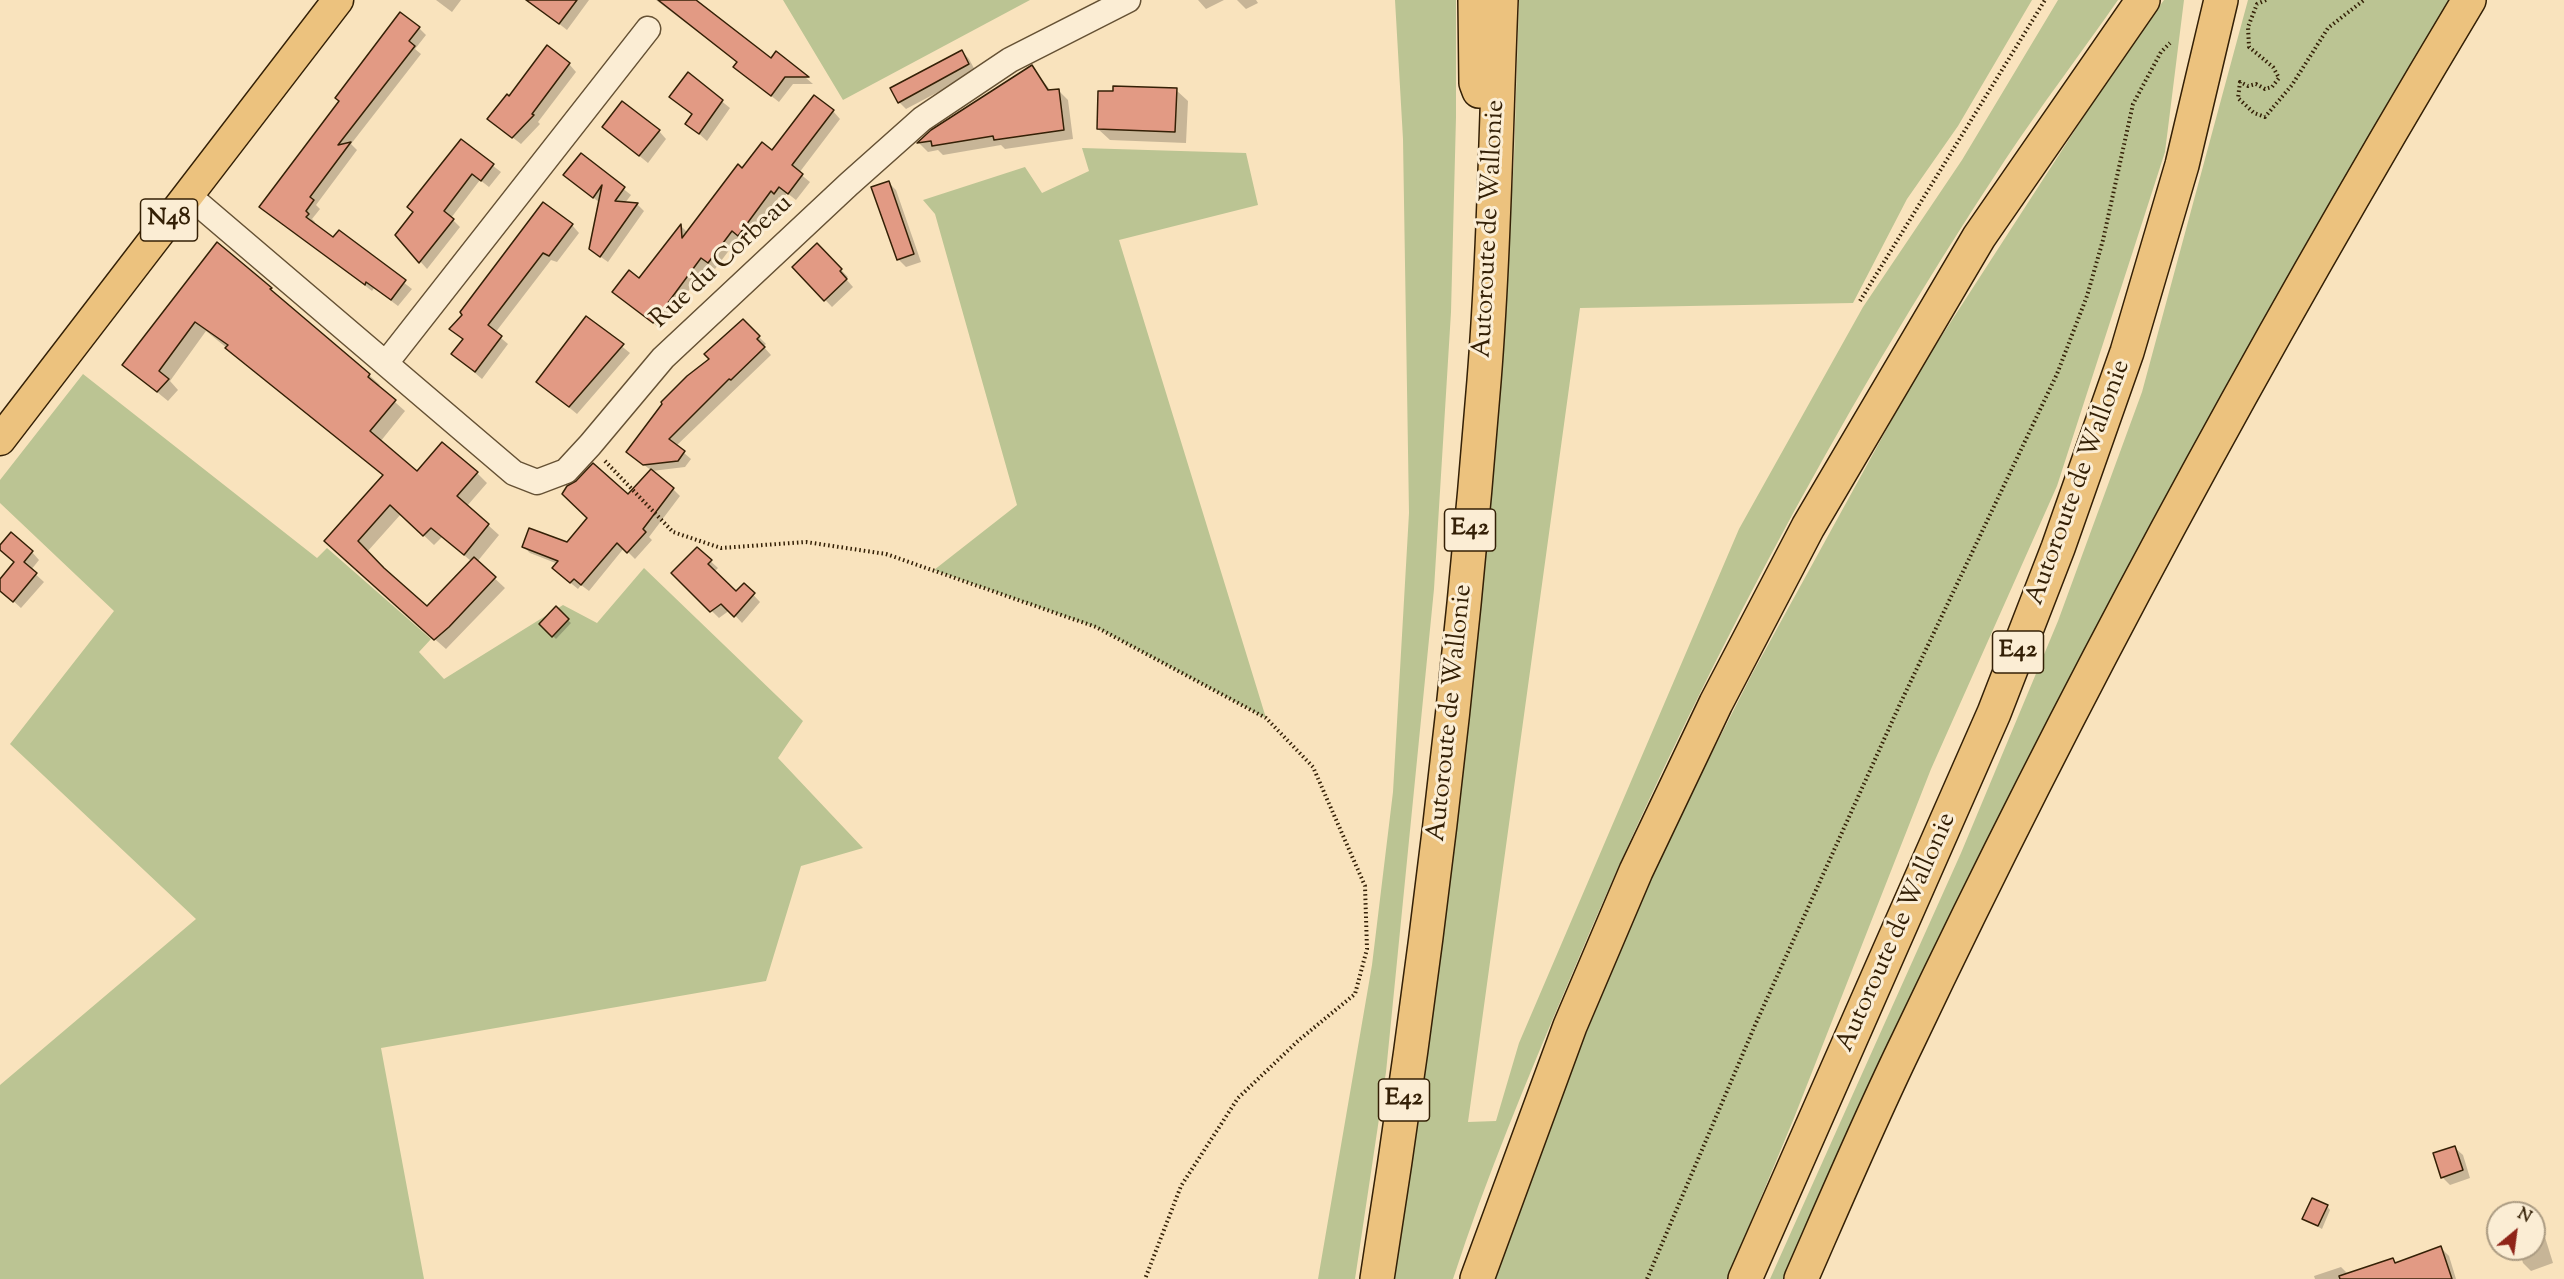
<!DOCTYPE html>
<html>
<head>
<meta charset="utf-8">
<style>
  body { margin:0 }
  #map { position:relative; width:2564px; height:1279px; overflow:hidden; background:#f9e3bd; font-family:"Sorts Mill Goudy",serif }
  canvas { display:block }
  .north { position:absolute; left:2486px; top:1201px; width:60px; height:60px; box-sizing:border-box; background:#fbedd4; border:2px solid #ab9b82; border-radius:50%; rotate:29deg; font-size:16px; font-weight:700; line-height:24px; text-align:center; color:#342006 }
  .north::after { content:''; display:block; margin:auto; width:21px; height:27px; background:#8f2418; clip-path:polygon(50% 0,100% 100%,50% 72%,0 100%) }
</style>
</head>
<body>
<div id="map">
<canvas width="2564" height="1279"></canvas>
<div class="north">N</div>
</div>
<script>
const context = document.querySelector('canvas').getContext('2d');
context.lineJoin = 'round';
function paint(path, color) {
  context.fillStyle = color;
  context.fill(path, 'evenodd');
}
function trace(path, color, width, dash) {
  context.strokeStyle = color;
  context.lineWidth = width;
  context.lineCap = dash ? 'butt' : 'round';
  context.setLineDash(dash || []);
  context.stroke(path);
}
function drawText(font, color, halo, rows, align = 'center') {
  context.font = font + ' "Sorts Mill Goudy",serif';
  context.lineWidth = 6;
  context.setLineDash([]);
  context.textBaseline = 'middle';
  context.strokeStyle = halo;
  context.fillStyle = color;
  for (const [text, x, y, turn = 0] of rows) {
    context.save();
    context.translate(x, y);
    context.rotate((+turn || 0) * Math.PI / 180);
    context.textAlign = isNaN(turn) ? turn : align;
    if (halo) context.strokeText(text, 0, 0);
    context.fillText(text, 0, 0);
    context.restore();
  }
}
const green = new Path2D(`
  M783,0h247l-187,100z
  M1395,0h61v117l-5,195 -17,277 -48,483 -31,207h-37l54,-314 21,-173 16,-279 -6,-374z
  M1519,0h513l-74,126 -51,73 -54,104 -273,5 -112,814 28,-1 23,-78 220,-514 124,-222 99,-147 96,-160h60c-37,53 -77,106 -113,160 -171,259 -316,535 -436,821 -42,98 -83,197 -116,298h-61l27,-162 43,-355 42,-439 10,-166z
  M2164,0h20l-19,152 -108,334 -126,283 -137,349 -67,161h-234l34,-103 134,-323 91,-179 165,-300 206,-318z
  M2248,0h204l-104,172 -72,127 -490,980h-16l191,-426 97,-232 84,-229z
  M1082,148l164,5 12,52 -139,35 147,478 -170,-91 -162,-57 83,-65 -82,-291 -12,-14 102,-33 17,26 47,-22z
  M83,374l234,184 10,-10 104,91 -12,13 25,27 119,-74 34,18 47,-55 159,153 -25,37 85,90 -62,18 -35,115 -385,67 43,231h-424v-194l196,-166 -186,-175 104,-133 -114,-108v-23z`);
const shadow = new Path2D(`
  M436,0h25l-9,12z
  M525,0h64l-22,30 -32,-25z
  M656,0h38l77,61 6,-8 36,31h-20l-14,18 -36,-28 -5,-11z
  M1198,0h26l-18,9z
  M1237,0h19l2,3 -12,6z
  M419,28l7,7 -11,14 6,5 -70,90 6,6 -41,55 4,4 -8,10 3,3 -2,2 21,15 5,-7 73,57 -14,17 -24,-18 -2,3 -105,-80z
  M962,51l7,8 7,13 -70,37 -7,-7z
  M569,64l7,8 -38,50 2,2 -19,20 -32,-25 20,-21z
  M1032,67l19,24 7,-1 10,10 5,39 -68,10 -4,-4 -58,10 -5,-5 -10,2 -9,-9 13,-12z
  M688,74l42,34 -23,33 -20,-18 6,-8 -22,-18z
  M1176,90l12,11 -2,42 -76,-3 -12,-11z
  M833,111l7,8 -41,54 11,9 -14,18 -9,-7 -5,7 -3,-3 -33,45 -7,-5 -24,32 -7,-5 -47,65 -47,-37 26,-12 41,-54 7,7 54,-63z
  M604,127l55,4 7,8 -18,24z
  M461,141l40,31 -12,15 -9,-7 -29,38 9,9 -33,42 -30,-34 18,-22z
  M581,155l50,40 -6,8 12,1 7,7 -36,51 -10,-7 2,-52 -35,-28z
  M889,183l7,7 25,72 -15,5 -8,-8z
  M572,225l7,8 -22,29 -6,-2 -56,73 13,11 -26,35 -29,-25 11,-14 -13,-11z
  M217,245l152,130 11,10 -2,2 27,24 -25,31 37,31h60l10,10 -20,23 32,29 -22,27 28,26 -59,61 -110,-97 48,-76 -178,-145 -36,50 8,9 -10,11 -44,-36zM401,514l33,31 8,-8 29,24 -43,47 -61,-56z
  M817,245l31,32 -2,2 7,8 -21,20 -38,-40z
  M587,318l43,35 -53,61 -39,-32z
  M743,321l23,23 -3,2 8,9 -95,91 15,13 -6,8 -33,4 -17,-13z
  M671,487l9,9 -31,41 3,3 -17,19 -11,-11 -35,43 -8,-6 -3,4 -17,-14 -3,-11 -28,-11 -7,-7 45,-2 60,-48z
  M0,547l32,5 7,8 -8,10 13,12 -23,26 -21,-19v-8l16,-18z
  M697,549l21,19 -4,4 22,21 8,-8 16,17 -18,21 -12,-13 -11,8 -46,-45z
  M556,609l15,14 -15,16 -15,-15z
  M2455,1148l8,7 7,23 -20,7 -8,-8z
  M2327,1206l3,4 -8,19 -18,-10z
  M2534,1215l6,6 13,42 -22,8 -8,-8 -4,-14h15z
  M2441,1248l8,8 7,23h-141l-1,-3 27,-9 8,8 43,-16 5,4z`);
const building = new Path2D(`
  M526,0h51l-18,24z
  M658,0h38l75,58 5,-7 33,26h-24l-14,19 -38,-29 4,-5z
  M400,12l20,15 -11,14 6,5 -77,99 13,-3 -41,55 4,3 -8,11 3,3 -3,3 27,20 6,-7 67,50 -15,20 -25,-18 -1,3 -106,-78 80,-106 -4,-3z
  M547,45l23,18 -38,51 2,1 -22,23 -25,-19 20,-25 2,2z
  M962,50l7,14 -71,39 -8,-15z
  M1032,65l16,25 11,-1 5,41 -70,10 -1,-4 -61,10 -1,-5 -14,2 14,-13z
  M688,72l35,28 -24,34 -14,-10 7,-10 -23,-17z
  M1113,86l64,2 -2,44 -78,-3 1,-38h15z
  M814,95l20,15 -42,55 11,9 -15,20 -9,-7 -5,7 -3,-3 -33,45 -6,-5 -24,32 -7,-5 -48,65 -41,-31 17,-22 10,8 42,-54 1,14 56,-74 4,4 20,-26 10,8z
  M622,101l38,29 -21,26 -37,-29z
  M461,139l33,25 -13,17 -9,-7 -28,37 10,8 -35,44 -24,-28 18,-23 -6,-5z
  M581,153l44,34 -10,14 23,2 -38,54 -11,-8 13,-64 -9,13 -30,-23z
  M889,181l25,73 -17,6 -26,-73z
  M543,202l30,22 -24,32 -6,-3 -55,72 14,11 -27,36 -24,-18 12,-15 -14,-10 13,-14 -2,-3z
  M217,242l55,46 -2,1 100,85 -2,3 28,23 -26,31 47,40 25,-29 36,30 -21,24 32,28 -25,31 -33,-27 -8,8 -33,-31 -32,36 26,27 43,38 47,-49 22,20 -47,50 -15,13 -110,-99 59,-66 -158,-127 3,-3 -33,-23 -36,49 10,8 -12,13 -35,-27z
  M817,243l25,26 -2,2 7,8 -23,22 -32,-34z
  M586,316l38,28 -55,63 -33,-25z
  M743,319l17,17 -3,3 8,8 -34,33 -2,-1 -60,60 16,12 -7,10 -35,4 -17,-13 36,-48 -1,-2 26,-26 22,-17 -5,-5z
  M593,463l35,31 23,-25 23,19 -31,41 3,3 -19,21 -10,-10 -36,42 -7,-6 -4,4 -18,-15 6,-7 -36,-14 7,-19 38,14 20,-24 -25,-24 5,-8 9,-5z
  M11,532l22,19 -9,11 13,11 -24,29 -13,-11v-12l14,-17 -14,-12v-5z
  M697,547l15,13 -4,4 28,27 8,-8 11,10 -21,24 -13,-13 -11,8 -39,-39z
  M556,606l13,13 -17,18 -13,-13z
  M2455,1146l8,24 -22,8 -8,-25z
  M2312,1198l16,7 -10,21 -16,-7z
  M2441,1246l11,33h-112l-1,-3 54,-18 2,5z`);
const path = new Path2D(`
  M2266,0l-9,4 -9,23 1,20 24,20 6,11 -7,9 -7,2 -9,-5 -8,2 -8,-4 -2,16 16,15 11,4 27,-32 36,-57 36,-28
  M1860,301l185,-301
  M605,461l68,71 48,16 85,-6 80,12 210,73 170,91 47,49 52,119 2,63 -12,45 -56,46 -61,58 -57,88 -36,93
  M1647,1279l109,-256 144,-319 157,-330 30,-78 16,-56 30,-136 28,-52 9,-9`);
const minor = new Path2D(`
  M188,195l326,278 23,9 29,-11 24,-26 73,-87 186,-174 73,-65 88,-59 118,-60
  M386,363l262,-334`);
const major = new Path2D(`
  M0,440l338,-440`);
const highway = new Path2D(`
  M1475,0l1,83 3,8
  M1377,1279c47,-298 83,-597 107,-898 10,-126 12,-255 17,-381
  M1477,1279l93,-253 66,-155 80,-168 92,-176 171,-290 164,-237
  M1745,1279l249,-566 64,-165 69,-196 55,-187 39,-165
  M1801,1279c35,-80 69,-160 107,-238 169,-356 358,-703 561,-1041`);
const shields = [
  [169,220,57],
  [1470,530,51],
  [2018,652,51],
  [1404,1100,51]
];
const shieldNames = [
  ["N48",169,220],
  ["E42",1470,530],
  ["E42",2018,652],
  ["E42",1404,1100]
];
const streetNames = [
  ["Autoroute de Wallonie",1491,229,-87],
  ["Rue du Corbeau",723,263,-43],
  ["Autoroute de Wallonie",2080,483,-70],
  ["Autoroute de Wallonie",1452,713,-84],
  ["Autoroute de Wallonie",1898,933,-66]
];
paint(green, '#bbc493');
paint(shadow, '#0003');
paint(building, '#e29a84');
trace(building, '#342006', 1.5);
trace(minor, '#655134', 27);
trace(major, '#342006', 33);
trace(highway, '#342006', 36);
trace(path, '#342006', 4, [1.5, 3]);
trace(minor, '#fbedd4', 24);
trace(major, '#ecc27e', 30);
trace(highway, '#ecc27e', 33);
for (const [x, y, w] of shields) {
  const box = new Path2D();
  box.roundRect(x - w / 2, y - 21, w, 42, 4.5);
  context.fillStyle = '#fbedd4';
  context.fill(box);
  trace(box, '#342006', 1.5);
}
drawText('bold 24px', '#342006', null, shieldNames);
drawText('26px', '#342006', '#fbedd4', streetNames);
</script>
</body>
</html>
